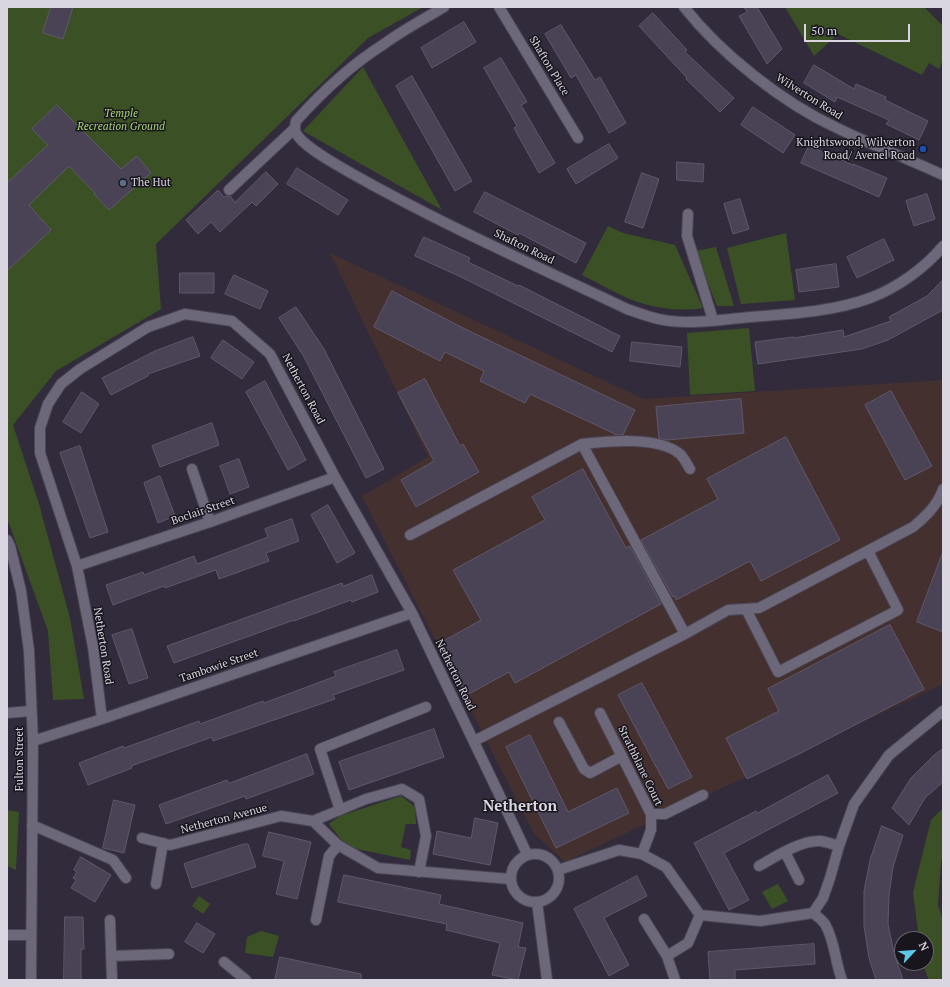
<!DOCTYPE html>
<html>
<head>
<meta charset="utf-8">
<style>
  body { margin:0 }
  #map { position:relative; width:950px; height:987px; overflow:hidden; background:#312b3c; font-family:"PT Serif",serif }
  canvas { display:block }
  .frame { position:absolute; inset:0; border:8px solid #d9d6e1; pointer-events:none }
  .north { position:absolute; left:894px; top:931px; width:40px; height:40px; box-sizing:border-box; background:#18151d; border:1px solid #65626b; border-radius:50%; rotate:64deg; font-size:11px; font-weight:700; line-height:16px; text-align:center; color:#d9d6e1 }
  .north::after { content:''; display:block; margin:auto; width:14px; height:18px; background:#5cc7e8; clip-path:polygon(50% 0,100% 100%,50% 72%,0 100%) }
  .scale { position:absolute; left:804px; top:24px; width:106px; height:18px; box-sizing:border-box; border:2px solid #d9d6e1; border-top:0; padding-left:5px; font-size:12px; line-height:14px; white-space:nowrap; color:#d9d6e1; -webkit-text-stroke:3px #18151d; paint-order:stroke }
</style>
</head>
<body>
<div id="map">
<canvas width="950" height="987"></canvas>
<div class="frame"></div>
<div class="north">N</div>
<div class="scale">50 m</div>
</div>
<script>
const context = document.querySelector('canvas').getContext('2d');
context.lineJoin = 'round';
function paint(path, color) {
  context.fillStyle = color;
  context.fill(path, 'evenodd');
}
function trace(path, color, width, dash) {
  context.strokeStyle = color;
  context.lineWidth = width;
  context.lineCap = dash ? 'butt' : 'round';
  context.setLineDash(dash || []);
  context.stroke(path);
}
function drawText(font, color, halo, rows, align = 'center') {
  context.font = font + ' "PT Serif",serif';
  context.lineWidth = 3;
  context.setLineDash([]);
  context.textBaseline = 'middle';
  context.strokeStyle = halo;
  context.fillStyle = color;
  for (const [text, x, y, turn = 0] of rows) {
    context.save();
    context.translate(x, y);
    context.rotate((+turn || 0) * Math.PI / 180);
    context.textAlign = isNaN(turn) ? turn : align;
    if (halo) context.strokeText(text, 0, 0);
    context.fillText(text, 0, 0);
    context.restore();
  }
}
const industrial = new Path2D(`
  M330,253l314,146 299,-19v304l-378,178 -31,-28 -172,-338 66,-39z`);
const green = new Path2D(`
  M7,7h416l-55,31 -212,206 5,65 -105,62 -43,54 26,79 31,114 14,81 -31,1 -5,-69 -41,-113z
  M785,7h139l19,19v33l-4,10 -10,-6 -7,12 -84,-41 -24,22z
  M363,67l79,143 -139,-79z
  M608,226l15,7 52,12 28,63c-22,4 -50,0 -71,-8 -17,-7 -34,-17 -50,-25z
  M786,233l9,67 -54,4 -14,-56z
  M716,247l18,59h-17l-22,-55z
  M749,328l6,63 -65,4 -3,-62z
  M401,796l14,11 1,17h-10l-5,23 10,3 -1,10 -63,-13 -18,-23 11,-8z
  M943,808v49l-2,3 -3,45 5,16v59h-14l-7,-17h4v-24h-7l-6,-47 18,-72z
  M7,810l12,2 -3,58 -9,-4z
  M778,884l10,17 -16,8 -10,-17z
  M199,896l11,8 -7,10 -11,-8z
  M261,931l18,5 -6,21 -28,-4 2,-16z`);
const building = new Path2D(`
  M51,7h22l-10,32 -20,-6z
  M744,7h13l25,42 -15,15 -28,-48 8,-4z
  M653,13l34,37 -2,2 49,46 -14,14 -34,-33 1,-1 -48,-52z
  M464,22l12,20 -44,26 -11,-20z
  M561,25l34,55 5,-3 26,46 -17,10 -33,-58 -5,3 -26,-44z
  M501,58l26,44 -6,3 34,58 -16,10 -25,-45 3,-2 -33,-58z
  M814,65l40,24 2,-5 30,13 -1,3 43,21 -9,19 -33,-16 3,-4 -52,-23 -2,5 -31,-19z
  M412,76l60,105 -17,10 -59,-105z
  M57,105l64,64 16,-13 14,17 -42,37 -15,-16 1,-1 -26,-27 -40,39 22,25 -44,41v-88l41,-38 -16,-16z
  M753,107l42,28 -12,18 -42,-28z
  M609,144l9,14 -42,26 -9,-15z
  M809,146l44,19v-1l34,14 -8,19 -78,-34z
  M677,162l27,2 -1,18 -26,-2z
  M297,168l51,32 -10,15 -51,-31z
  M266,172l12,12 -22,22 -4,-4 -32,30 -9,-10 -13,12 -12,-14 32,-30 6,7 2,-1h4l5,6z
  M642,173l17,6 -16,49 -18,-6z
  M485,192l101,51 -10,20 -57,-30 -1,2 -44,-23z
  M927,194l8,25 -21,7 -8,-25z
  M740,199l9,30 -16,5 -9,-30z
  M424,237l46,21 -2,4 50,24 1,-1 101,51 -8,16 -151,-75 -46,-21z
  M884,239l10,21 -37,18 -10,-21z
  M836,264l3,23 -40,5 -3,-22z
  M180,273h34v20h-34z
  M234,275l34,16 -8,18 -35,-15z
  M943,280v30l-55,30 -26,9 -104,15 -3,-22 38,-5 1,1 49,-8 1,7 47,-16 -2,-4 38,-21z
  M392,291l73,38 170,81 -12,25h-6l-87,-41 -5,9 -45,-22 4,-10 -39,-19 -5,9 -66,-34z
  M296,307l28,42 60,120 -18,9 -62,-121 -25,-39z
  M193,337l7,19 -52,18v2l-37,19 -9,-17 53,-27z
  M223,340l31,22 -12,17 -31,-21z
  M632,342l50,5 -2,20 -50,-6z
  M425,379l35,67 3,-2 16,28 -63,35 -15,-27 33,-19 -36,-68z
  M265,381l41,79 -18,10 -42,-78z
  M891,391l41,75 -27,14 -40,-75z
  M82,392l17,12 -18,29 -18,-11z
  M741,399l3,34 -77,7 -8,-2 -3,-31z
  M212,423l7,22 -59,22 -8,-21z
  M786,437l54,103 -79,41 -11,-20 -74,39 -1,-4 -2,1 -32,-57 77,-41 -11,-20z
  M80,446l28,86 -18,6 -30,-85z
  M239,459l10,28 -19,7 -10,-28z
  M583,469l43,79 4,-2 31,58 -146,79 -6,-11 -42,23 -29,-51 43,-24 -28,-50 92,-50 -13,-23z
  M160,476l15,40 -17,7 -14,-40z
  M328,505l27,48 -18,10 -26,-48z
  M292,519l7,22 -33,12 3,8 -50,18 -3,-9 -51,18 -1,-2 -51,19 -7,-20 37,-13 1,3 50,-19 3,8 71,-27 -3,-8z
  M942,555h1v77l-26,-10z
  M372,575l6,17 -26,10 -1,-2 -57,21v-1l-120,43 -7,-17 175,-63 1,3z
  M890,625l34,64 -123,64 -54,26 -21,-41 53,-27 -11,-22z
  M132,629l16,49 -19,6 -17,-49z
  M397,650l7,20 -71,25 2,4 -122,42 -1,-4 -81,29 1,2 -44,17 -9,-22 44,-17 1,2 75,-27 1,3 63,-23 1,2 72,-27 -2,-4z
  M642,683l50,94 -24,12 -50,-94z
  M434,729l10,28 -95,33 -10,-28z
  M530,735l38,77 49,-24 12,25 -73,35 -50,-101z
  M943,749v33l-18,16 -16,27 -17,-17 19,-30 22,-22z
  M307,754l7,20 -68,25 -1,-3 -79,28 -7,-19 68,-25 2,3z
  M828,775l10,18 -114,60 25,47 -20,10 -35,-67 62,-32 1,2z
  M114,800l21,5 -11,48 -21,-5z
  M475,818l23,5 -8,42 -57,-11 4,-23 34,7z
  M882,826l21,9 -10,32 -4,28 -1,29 6,29 9,27h-27l-7,-22 -5,-32v-35l6,-31z
  M269,832l42,10 -14,57 -21,-5 8,-33 -21,-5z
  M244,844h4l8,23 -64,21 -8,-24z
  M81,857l30,18 -16,27 -24,-14 5,-8 -3,-2 4,-6 -3,-2z
  M344,875l97,20 -2,9 84,19 -5,24 8,1 -8,32 -26,-5 8,-32 -54,-13 1,-6 -109,-22z
  M637,876l10,20 -43,22 25,47 -20,11 -35,-67z
  M65,917h18l1,32h-3v31h-17z
  M197,923l18,11 -12,19 -18,-11z
  M814,944l1,20 -80,6v10h-25l-2,-28z
  M280,957l81,17v6h-86z`);
const minor = new Path2D(`
  M444,7c-20,12 -41,23 -60,37 -33,21 -62,48 -88,77 -1,4 -2,8 0,12 7,14 40,31 53,39 90,51 185,93 278,137 14,5 29,11 44,12 23,3 47,-1 70,-3 43,-4 88,-5 129,-20 27,-10 55,-30 73,-52
  M499,7l79,131
  M684,7c37,47 99,96 153,121 35,17 71,31 106,47
  M229,190l65,-61
  M688,214l-1,22 26,84
  M582,444c27,-3 76,-8 98,10 4,4 7,10 10,15
  M192,469l18,53
  M410,535l172,-91 103,190 -211,107
  M7,540l3,6 11,45 8,60 4,90 -2,239
  M77,566l133,-44 125,-45
  M746,609l32,63 120,-62 -30,-59
  M685,634l43,-24 31,-2 154,-81c12,-10 25,-22 30,-38
  M7,713l24,-2
  M600,713l51,101v16l-9,24
  M102,719l-9,-72 -16,-81 -37,-113v-25l8,-24 13,-20 19,-15 68,-42 37,-13 47,7 38,33 65,123 77,136 85,177 30,64
  M559,722l25,47 6,4 32,-17
  M33,741l69,-22 310,-106
  M340,810l-20,-61 106,-42
  M651,814h14l38,-19
  M313,821l53,-22 36,-10 17,10 7,37 -7,36
  M32,825l81,35 13,18
  M142,838l28,7 111,-29 32,5 25,24 40,23 132,11
  M785,852l14,28
  M511 878a24 24 0 1 1 48 0a24 24 0 1 1-48 0Z
  M759,866c16,-9 42,-26 61,-25 6,1 13,3 19,5
  M558,870l61,-20 23,4 24,13 34,48 60,6 53,-8 10,-15 7,-20 9,-32 15,-42 35,-49 54,-44
  M156,884l7,-41
  M537,902l10,78
  M813,913c4,3 9,7 12,11 10,17 10,38 17,56
  M644,919l23,37 8,24
  M110,920l2,60
  M316,920l13,-64 9,-11
  M7,935h23
  M111,956l58,-2
  M667,956l21,-13 12,-28
  M224,962l22,18`);
const markers = [
  [923,149,4,"#1a4fb4"],
  [123,183,4,"#5c6f8a"]
];
const streetNames = [
  ["Shafton Place",549,66,59],
  ["Wilverton Road",809,97,32],
  ["Shafton Road",524,247,26],
  ["Netherton Road",303,389,62],
  ["Boclair Street",203,511,-19],
  ["Netherton Road",103,646,81],
  ["Tambowie Street",219,666,-19],
  ["Netherton Road",455,675,64],
  ["Fulton Street",20,759,-90],
  ["Strathblane Court",640,766,64],
  ["Netherton Avenue",224,819,-15]
];
const parkNames = [
  ["Temple",121,114],
  ["Recreation Ground",121,127]
];
const poiNames = [
  ["Knightswood, Wilverton",915,143],
  ["Road/ Avenel Road",915,156],
  ["The Hut",131,183,"left"]
];
const districtNames = [
  ["Netherton",520,807]
];
paint(industrial, '#453030');
paint(green, '#3b5125');
paint(building, '#494355');
trace(building, '#5f586b', 1);
trace(minor, '#4b4654', 12);
trace(minor, '#6d677a', 10);
for (const [x, y, r, color] of markers) {
  const dot = new Path2D();
  dot.arc(x, y, r, 0, 2 * Math.PI);
  context.fillStyle = color;
  context.fill(dot);
  trace(dot, '#18151d', 1.5);
}
drawText('11px', '#d9d6e1', '#18151d', streetNames);
drawText('italic 11px', '#a8db76', '#18151d', parkNames);
drawText('11px', '#d9d6e1', '#18151d', poiNames, 'right');
drawText('bold 15px', '#d9d6e1', '#18151d', districtNames);
</script>
</body>
</html>
